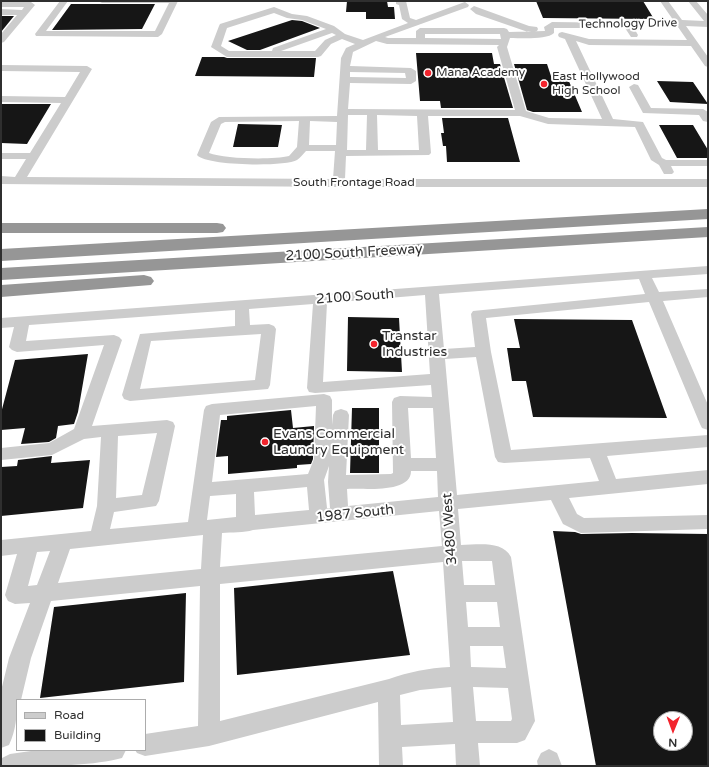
<!DOCTYPE html>
<html>
<head>
<meta charset="utf-8">
<style>
  body { margin:0 }
  #map { position:relative; width:709px; height:767px; overflow:hidden; background:#fff; font-family:"Varela Round",sans-serif }
  canvas { display:block }
  .frame { position:absolute; inset:0; border:2px solid #2f2f2f; pointer-events:none }
  .legend { position:absolute; left:16px; top:699px; width:130px; height:52px; box-sizing:border-box; background:#fff; border:1px solid #acacac; margin:0; padding:5px 7px; list-style:none; font-size:12px; color:#2f2f2f }
  .legend li { display:flex; align-items:center; gap:8px; height:20px }
  .legend b { width:20px; border:1px solid #acacac }
  .north { position:absolute; left:653px; top:711px; width:40px; height:40px; box-sizing:border-box; background:#fff; border:1px solid #acacac; border-radius:50%; rotate:181deg; font-size:11px; font-weight:700; line-height:16px; text-align:center; color:#2f2f2f }
  .north::after { content:''; display:block; margin:auto; width:14px; height:18px; background:#f2242d; clip-path:polygon(50% 0,100% 100%,50% 72%,0 100%) }
</style>
</head>
<body>
<div id="map">
<canvas width="709" height="767"></canvas>
<div class="frame"></div>
<ul class="legend">
<li><b style="height:5px;background:#ccc"></b>Road</li>
<li><b style="height:11px;background:#161616"></b>Building</li>
</ul>
<div class="north">N</div>
</div>
<script>
const context = document.querySelector('canvas').getContext('2d');
context.lineJoin = 'round';
function paint(path, color) {
  context.fillStyle = color;
  context.fill(path, 'evenodd');
}
function trace(path, color, width, dash) {
  context.strokeStyle = color;
  context.lineWidth = width;
  context.lineCap = dash ? 'butt' : 'round';
  context.setLineDash(dash || []);
  context.stroke(path);
}
function drawText(font, color, halo, rows, align = 'center') {
  context.font = font + ' "Varela Round",sans-serif';
  context.lineWidth = 4;
  context.setLineDash([]);
  context.textBaseline = 'middle';
  context.strokeStyle = halo;
  context.fillStyle = color;
  for (const [text, x, y, turn = 0] of rows) {
    context.save();
    context.translate(x, y);
    context.rotate((+turn || 0) * Math.PI / 180);
    context.textAlign = isNaN(turn) ? turn : align;
    if (halo) context.strokeText(text, 0, 0);
    context.fillText(text, 0, 0);
    context.restore();
  }
}
const building = new Path2D(`
  M347,1h40l1,6h6l1,12h-29v-7h-20z
  M536,1h107l11,18 -111,-1z
  M71,4h84l-13,25 -90,1z
  M1,16h13l-13,16z
  M292,20l10,1 18,7 -60,22h-13l-19,-9z
  M416,53h76l2,11h6l13,44h-72l-1,-7h-20z
  M202,57h22l3,1h89l-2,19 -119,-1z
  M514,64h33l5,15h16l14,33h-49l-6,-2z
  M657,81l36,1 15,22 -38,-2z
  M1,104h50l-24,40 -26,-1z
  M442,118h66l12,44h-73l-1,-16h-3l-2,-13h3z
  M238,124l44,1 -4,22h-45z
  M659,125h34l15,25v8h-31z
  M348,317l51,1 3,54 -55,-1z
  M514,319l118,1 35,98 -134,-1 -7,-36h-14l-5,-33h13z
  M88,354l-10,58 -4,12 -16,2 -2,12 -7,4 -28,2 4,-16 -24,2v-17l14,-53z
  M352,408h27v65h-29z
  M291,410l2,18 21,-2 -1,33 -2,5 -14,1v3l-69,6v-18l-12,1 5,-37h6v-4z
  M52,456l-1,7 39,-3 -7,48 -82,8v-49l16,-1 1,-6z
  M553,531l22,1 6,2 51,-1 76,1v232h-112zM661,719h24v24h-24z
  M393,571l17,84 -173,20 -3,-87z
  M186,593l-2,89 -144,16 14,-91z`);
const path = new Path2D(`
  M551,75h20`);
const minor = new Path2D(`
  M1,1l30,1 4,3 -31,37 -3,1v-9l16,-19h-16v-6l21,1 2,-3h-23z
  M60,1h8l-22,30h109l14,-28h-67l-4,-2h80l-16,33 -4,3 -122,-1 -1,-2z
  M396,1h10l4,17 6,2 46,-17 3,-1 4,3 -1,2 -83,30 3,1h28v-7l4,-3h84l3,1 2,3 36,-1 -1,-4 8,-5 79,1 7,12 -1,2h-6l-6,-9h-71v5c-7,7 -33,5 -44,5l-3,9 19,64 23,7 53,1 -37,-80 -6,-2 -1,-2 1,-2 3,-1 27,7 98,1 -27,-39h8l14,19 22,1 -16,-20h8l12,14v12l-22,-1 22,31v10l-3,-1 -14,-20 -102,-1 -13,-4 37,78 30,3 19,36 4,2h42v6h-37l3,6 -2,2h-8l-5,-9 -8,-5 -16,-33 -87,-3 -28,-8h-92l3,37 -2,2 -83,1 -1,23h363v8h-369l-338,-3v-8l14,1 11,-18h-25v-6h29l31,-50 -60,-1v-6l64,1 15,-25 -79,-1v-6l86,1 5,3 -65,108 306,2 2,-28h-29c-3,3 -6,7 -9,9 -12,7 -91,6 -100,-5l14,-33 8,-5 118,-1 4,-58 5,-10 9,-4 -13,-5 -11,5 -10,12 -3,1h-91l-16,-10 8,-21 1,-2 54,-17 18,7 15,2 27,10 11,8 18,6 45,-17 -6,-4 -3,-14 -3,-1zM274,13l13,5 15,2 24,9 -53,19 -1,3h-43l-8,-5 6,-18zM332,33l4,2 -11,5 -10,11h-34zM425,34h75l1,5 -76,-1zM376,41l11,3 112,1 -2,2 18,63 -167,-1 2,-26 61,1 5,-3v-10l-5,-3 -61,-2 3,-14zM350,72l55,1 1,5 -56,-1zM348,115h19l-1,35h-19zM377,115l40,1 2,34h-41zM299,121l-2,26 -8,9c-16,4 -65,3 -80,-3l12,-29 4,-2zM310,121l27,1 -1,23h-27z
  M474,6l55,20 8,1 1,2 -1,2 -9,1 -52,-18 -6,-5z
  M634,84l4,1 13,23 52,1 5,3v10l-5,-1 -4,-6 -56,-2 -14,-26z
  M708,266v8l-56,4 7,14 49,-3v8l-45,4 45,104v25l-6,-2 -2,-4 -51,-122 -163,16 5,34 20,98 197,-15v12l-101,9 9,23 92,-9v14l-139,14 8,16 7,4 124,-3v14l-127,4 -18,-9 -12,-24 -93,9 3,36c16,0 41,-5 50,12l24,164 -10,19 -8,3h-39l2,23h-24l-1,-22 -53,3 1,19h-24l-1,-64 -169,44 -64,10 -8,-3 -2,-3h10v-16l53,-8 2,-140 -149,15 -20,57 -10,42h-4c0,16 -1,30 -8,45l-8,3v-57l8,-33 21,-55 -15,1 -7,-3 -3,-6 12,-41 -16,2v-16l90,-9 6,-25 4,-69 -17,2 -32,16 -51,5v-12l48,-5 25,-14 30,-84 -87,7 -5,-2 -3,-3 5,-20 -13,1v-10zM639,279l6,15 -172,17 -2,3 4,33 -31,2 -5,-55zM425,295l5,79 -107,8 4,-79zM313,304l-6,84 2,4 6,1 116,-8 1,12 -32,-1 -6,2 -2,4 1,71 -2,1 -45,1 3,-60 -2,-4 -6,-2 -6,2 -2,4 -1,10v-25l-2,-4 -6,-2 -112,10 -6,2 -2,4 -16,112 -78,7 4,-17 42,-6 3,-5 16,-75 -2,-4 -6,-2 -75,6 30,-86 -3,-3 -5,-2 -88,6 3,-16 206,-15v16l-95,8 -18,61 2,4 6,2 138,-12 2,-4 6,-56 -2,-3 -5,-2 -19,1 -1,-16zM261,334l-6,46 -115,9 11,-48zM476,357l19,100 3,5 6,1 86,-5 9,23 -142,14 -12,-136zM316,406l-2,53 -6,15 -96,8 8,-67zM408,408h25l3,50h-25zM157,433l-15,62 -26,3 2,-62zM329,466l-1,16 2,26h-3l-3,-28zM411,471h26l1,26 -90,9 -1,-17c16,-1 64,5 64,-18zM307,487l2,23 -54,5 -1,-23zM236,494v23l-29,3 3,-24zM439,511l3,35 -222,21 2,-34c10,-1 22,0 31,-3zM203,535l-2,34 -143,14 12,-34zM50,551l-13,34 -9,1 9,-34zM462,561h30l3,24h-31zM443,562l7,105c-22,1 -41,5 -61,12l-169,42v-137zM466,602h31l3,25h-32zM470,646h33l3,22 -35,-1zM451,687l2,35 -52,3 -1,-30 20,-5zM473,687l35,1 4,31 -1,2h-35z
  M549,749l8,4 5,13h-24l-1,-5 4,-8z
  M38,750h88l-4,8c-33,9 -85,8 -121,8l1,-8 8,-4z`);
const highway = new Path2D(`
  M708,209v10l-707,42v-12z
  M1,223h216l6,1 3,4 -3,4 -6,1h-216z
  M708,227v10l-707,43v-12z
  M144,275l7,2 3,4 -3,4 -150,12v-12z`);
const markers = [
  [428,73,4,"#f2242d"],
  [544,84,4,"#f2242d"],
  [374,344,4,"#f2242d"],
  [265,442,4,"#f2242d"]
];
const farStreetnames = [
  ["Technology Drive",628,24,-1],
  ["South Frontage Road",354,183]
];
const farPoinames = [
  ["Mana Academy",436,73],
  ["East Hollywood",552,77],
  ["High School",552,91]
];
const streetNames = [
  ["2100 South Freeway",354,253,-3],
  ["2100 South",355,297,-4],
  ["1987 South",355,514,-6],
  ["3480 West",450,529,-94]
];
const poiNames = [
  ["Transtar",382,336],
  ["Industries",382,352],
  ["Evans Commercial",273,434],
  ["Laundry Equipment",273,450]
];
paint(building, '#161616');
trace(path, '#ccc', 1.5, [1, 1]);
paint(minor, '#ccc');
paint(highway, '#969696');
for (const [x, y, r, color] of markers) {
  const dot = new Path2D();
  dot.arc(x, y, r, 0, 2 * Math.PI);
  context.fillStyle = color;
  context.fill(dot);
  trace(dot, '#fff', 1.5);
}
drawText('12px', '#2f2f2f', '#fff', farStreetnames);
drawText('12px', '#2f2f2f', '#fff', farPoinames, 'left');
drawText('14px', '#2f2f2f', '#fff', streetNames);
drawText('14px', '#2f2f2f', '#fff', poiNames, 'left');
</script>
</body>
</html>
